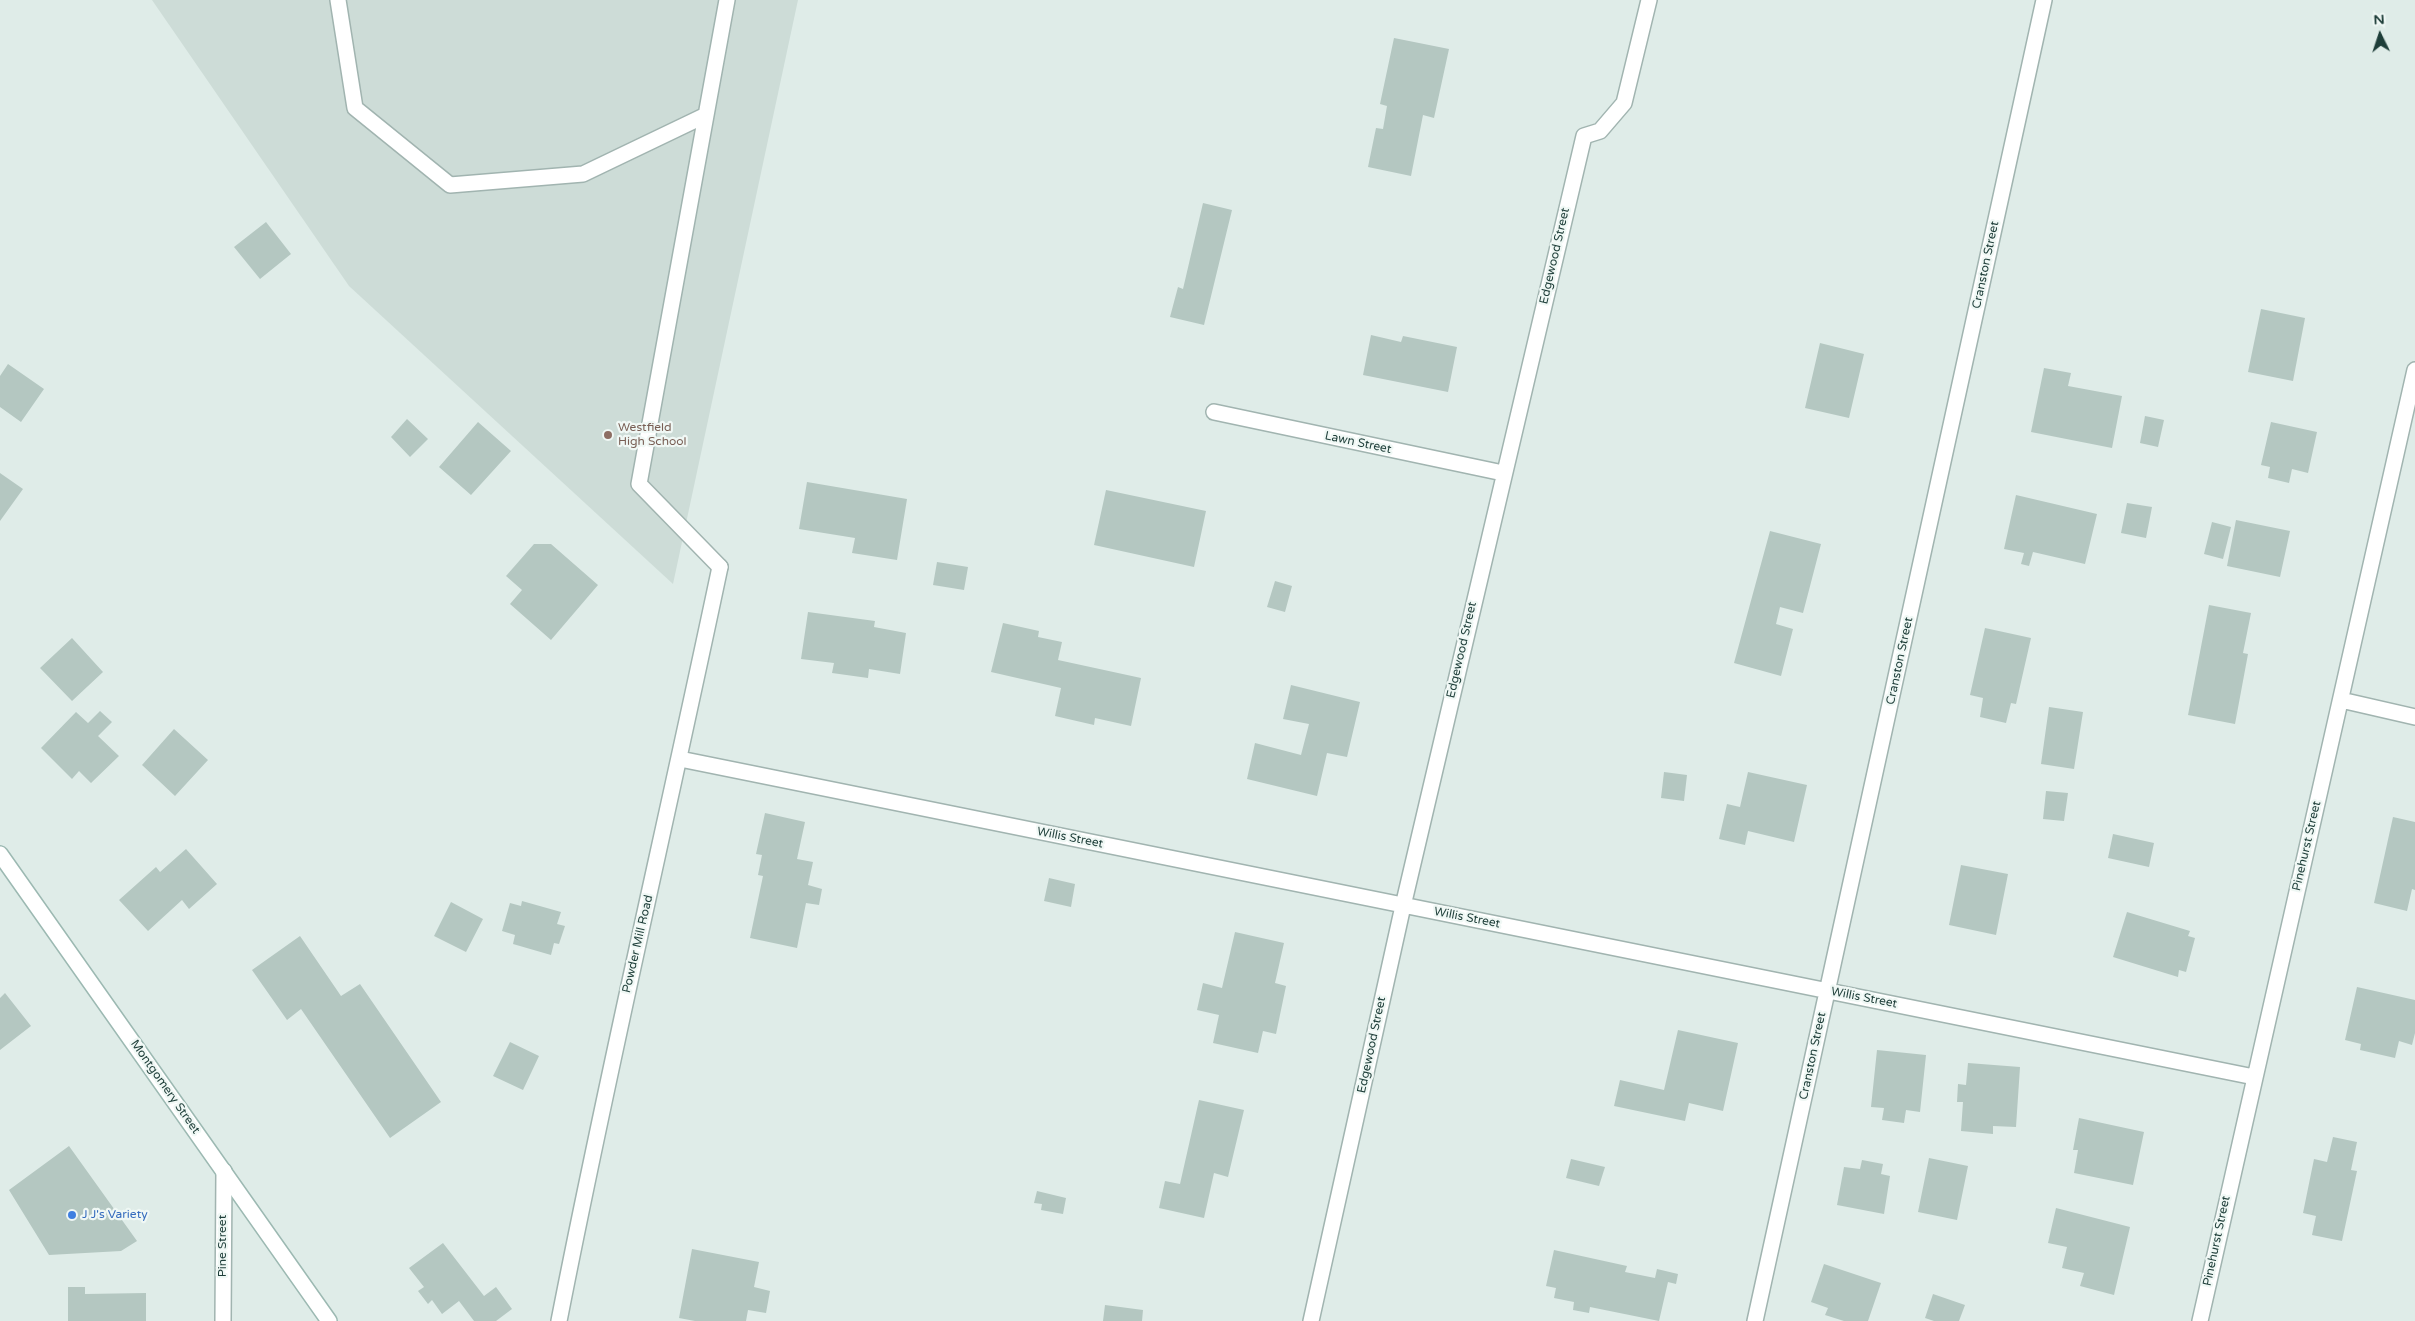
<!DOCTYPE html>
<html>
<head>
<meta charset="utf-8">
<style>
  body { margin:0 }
  #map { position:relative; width:2415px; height:1321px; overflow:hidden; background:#dfece8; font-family:"Varela Round",sans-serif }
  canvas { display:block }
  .north { position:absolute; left:2355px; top:10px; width:50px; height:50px; -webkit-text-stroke:4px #f0f8f5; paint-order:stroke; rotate:356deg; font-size:14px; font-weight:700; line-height:20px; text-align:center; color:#1e3e39 }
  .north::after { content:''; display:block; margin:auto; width:18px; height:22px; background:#1e3e39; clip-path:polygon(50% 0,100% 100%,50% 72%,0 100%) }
</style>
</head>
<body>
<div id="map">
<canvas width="2415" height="1321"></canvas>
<div class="north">N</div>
</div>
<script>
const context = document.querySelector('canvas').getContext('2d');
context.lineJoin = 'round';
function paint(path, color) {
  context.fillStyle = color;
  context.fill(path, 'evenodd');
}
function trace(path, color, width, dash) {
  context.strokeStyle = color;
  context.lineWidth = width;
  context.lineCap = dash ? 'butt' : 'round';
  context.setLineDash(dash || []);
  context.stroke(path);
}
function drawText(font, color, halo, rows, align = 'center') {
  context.font = font + ' "Varela Round",sans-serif';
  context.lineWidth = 4.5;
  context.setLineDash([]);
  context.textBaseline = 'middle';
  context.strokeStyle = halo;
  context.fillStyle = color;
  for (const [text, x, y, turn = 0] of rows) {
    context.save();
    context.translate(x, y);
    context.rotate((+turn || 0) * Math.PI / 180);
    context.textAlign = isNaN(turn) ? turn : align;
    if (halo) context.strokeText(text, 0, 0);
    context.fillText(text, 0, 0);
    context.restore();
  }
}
const built = new Path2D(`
  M152,0h646l-125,584 -324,-298z`);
const building = new Path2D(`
  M1394,38l55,11 -15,69 -11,-3 -12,61 -43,-9 8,-39 7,1 4,-23 -7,-2z
  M1203,203l29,7 -28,115 -34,-8 8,-30 5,2z
  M266,222l25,32 -31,25 -26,-32z
  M2261,309l44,9 -12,63 -45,-9z
  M1371,335l30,7 2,-6 54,11 -9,45 -85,-17z
  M1820,343l44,11 -15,64 -44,-10z
  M8,364l36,25 -23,33 -21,-15v-31z
  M2044,368l27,5 -3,13 54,10 -10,52 -81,-16z
  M2145,416l19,4 -6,27 -18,-4z
  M407,419l21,20 -18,18 -19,-20z
  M478,422l33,29 -40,44 -32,-28z
  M2271,422l46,10 -9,41 -16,-4 -3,14 -21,-5 2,-11 -9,-2z
  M0,473l23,16 -23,32z
  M807,482l100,17 -10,61 -45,-7 3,-15 -56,-9z
  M1106,490l100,21 -12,56 -100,-22z
  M2016,495l81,19 -12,50 -52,-12 -4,14 -8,-2 3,-11 -20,-4z
  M2127,503l25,4 -6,31 -25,-5z
  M2236,520l54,11 -10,46 -53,-11z
  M2212,522l19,5 -8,32 -19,-5z
  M1770,531l51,13 -18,69 -23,-6 -4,17 17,5 -12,47 -47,-13z
  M534,544h17l47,41 -47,55 -41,-36 12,-14 -16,-14z
  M937,562l31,5 -4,23 -31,-5z
  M1275,581l17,5 -7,26 -18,-5z
  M2209,605l42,8 -8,40 5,1 -13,70 -47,-9z
  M808,612l67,9 -1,6 32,6 -6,41 -31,-5 -1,9 -36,-5 2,-10 -33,-4z
  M1003,623l36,8 -1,6 24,5 -4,18 83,18 -10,48 -36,-8 -1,7 -39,-9 6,-28 -70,-16z
  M1985,628l46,10 -15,66 -5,-1 -5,20 -26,-6 3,-19 -13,-3z
  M72,638l31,34 -31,29 -32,-33z
  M1291,685l69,17 -13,55 -20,-4 -10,43 -70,-17 8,-36 46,12 8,-31 -26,-5z
  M2049,707l34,5 -9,57 -33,-5z
  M100,711l12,11 -14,14 21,20 -28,27 -12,-12 -7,8 -31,-31 35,-36 12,11z
  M174,729l34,31 -33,36 -33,-31z
  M1664,772l23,3 -3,26 -23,-3z
  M1748,772l59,13 -13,57 -46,-11 -3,14 -26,-6 8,-35 13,3z
  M2046,791l22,2 -4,28 -21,-2z
  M765,813l40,9 -8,37 16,3 -5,23 14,4 -3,16 -13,-2 -9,45 -47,-10 13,-62 -5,-1 4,-20 -6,-1z
  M2393,817l22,5v68l-3,-1 -5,22 -33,-8z
  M2113,834l41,9 -5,24 -41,-9z
  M186,849l31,35 -28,25 -7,-9 -34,31 -29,-31 37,-33 4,5z
  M1961,865l47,9 -12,61 -47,-10z
  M1049,878l26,6 -4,23 -27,-6z
  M522,901l39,11 -4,12 8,2 -6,18 -5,-1 -3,12 -38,-11 2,-9 -13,-4 8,-28 11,3z
  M451,902l32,17 -17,33 -32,-16z
  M2127,912l63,19 -2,5 7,2 -9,34 -7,-2 -1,7 -65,-20z
  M1235,932l49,11 -9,40 11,3 -10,48 -13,-3 -5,22 -45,-10 6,-28 -22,-5 6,-27 19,5z
  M300,936l41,60 19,-12 81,118 -51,36 -89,-129 -14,11 -35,-50z
  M2357,987l58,13v33l-3,12 -13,-4 -4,17 -35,-8 1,-6 -16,-4z
  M5,993l26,33 -31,24v-52z
  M1678,1030l60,13 -15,68 -34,-8 -4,18 -71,-15 6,-26 44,10z
  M510,1042l29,14 -16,34 -30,-14z
  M1877,1050l49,5 -6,57 -14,-2 -2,13 -22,-3 2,-12 -13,-1z
  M1968,1063l52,4 -4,60 -23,-1v8l-32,-3 2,-29h-6l1,-18 8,1z
  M1199,1100l45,10 -16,67 -14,-4 -10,45 -45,-10 6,-27 15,3z
  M2079,1118l65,14 -11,53 -59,-12 4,-23h-5z
  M2333,1137l24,5 -6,28 6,1 -15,70 -30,-6 4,-19 -13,-3 11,-54 13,3z
  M69,1146l68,95 -16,10 -72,4 -40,-65z
  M1929,1158l39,8 -11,54 -39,-8z
  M1571,1159l34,8 -6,19 -33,-8z
  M1862,1160l21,4 -2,10 9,2 -6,38 -47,-9 7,-38 16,2z
  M1037,1191l29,7 -3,16 -22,-4 1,-6 -8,-1z
  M2056,1208l74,19 -16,68 -34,-9 4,-13 -22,-5 5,-21 -19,-4z
  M443,1243l41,53 12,-9 16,22 -16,12h-22l-15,-20 -17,13 -10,-14 -4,4 -10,-13 6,-4 -15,-19z
  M692,1249l67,13 -5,25 16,4 -4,22 -18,-3 -2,11h-51l-16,-3z
  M1554,1250l73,16 -2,6 30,6 2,-9 21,5 -2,10 -8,-2 -9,39 -69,-14 -1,6 -16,-3 1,-8 -20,-4 2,-10 -10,-2z
  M1824,1264l57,19 -13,38h-24l-19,-6 3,-7 -17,-6z
  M68,1287h17v7l61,-1v28h-78z
  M1933,1294l32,11 -6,16h-25l-9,-3z
  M1105,1305l38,5 -1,11h-39z`);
const service = new Path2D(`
  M338,0l17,108 95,77 133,-11 123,-59
  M720,567l-81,-83 88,-484`);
const minor = new Path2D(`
  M1214,412l289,61
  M2341,700l74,17
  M680,759l1574,318
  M223,1321l1,-150
  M559,1321c49,-252 108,-502 161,-754
  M1311,1321l92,-415 181,-770 16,-5 24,-28 25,-103
  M1755,1321l289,-1321
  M2200,1321l215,-951`);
const secondary = new Path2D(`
  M0,854l329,467`);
const markers = [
  [608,435,5,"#8d6e63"],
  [72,1215,5,"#3f7fe0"]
];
const streetNames = [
  ["Edgewood Street",1555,256,-77],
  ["Cranston Street",1986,265,-78],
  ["Lawn Street",1358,443,12],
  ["Edgewood Street",1462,650,-77],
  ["Cranston Street",1900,661,-78],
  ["Willis Street",1070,838,11],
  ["Pinehurst Street",2307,846,-77],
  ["Willis Street",1467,918,11],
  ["Powder Mill Road",638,944,-77],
  ["Willis Street",1864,998,11],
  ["Edgewood Street",1372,1045,-78],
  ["Cranston Street",1813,1056,-78],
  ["Montgomery Street",165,1087,55],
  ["Pinehurst Street",2217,1241,-78],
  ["Pine Street",223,1246,-90]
];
const educationNames = [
  ["Westfield",618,428],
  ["High School",618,442]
];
const shopNames = [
  ["J J's Variety",82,1215]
];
paint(built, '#cddcd7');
paint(building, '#b4c7c1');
trace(service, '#a1b4b0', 18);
trace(minor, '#a1b4b0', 18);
trace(secondary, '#9cb9b2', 18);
trace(service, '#fff', 15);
trace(minor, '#fff', 15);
trace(secondary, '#fff', 15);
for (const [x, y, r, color] of markers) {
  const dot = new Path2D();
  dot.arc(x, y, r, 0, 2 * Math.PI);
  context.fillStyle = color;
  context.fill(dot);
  trace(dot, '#f0f8f5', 2);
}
drawText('12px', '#1e3e39', '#f0f8f5', streetNames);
drawText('12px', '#785e54', '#f0f8f5', educationNames, 'left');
drawText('12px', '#366cbe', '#f0f8f5', shopNames, 'left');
</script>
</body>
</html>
